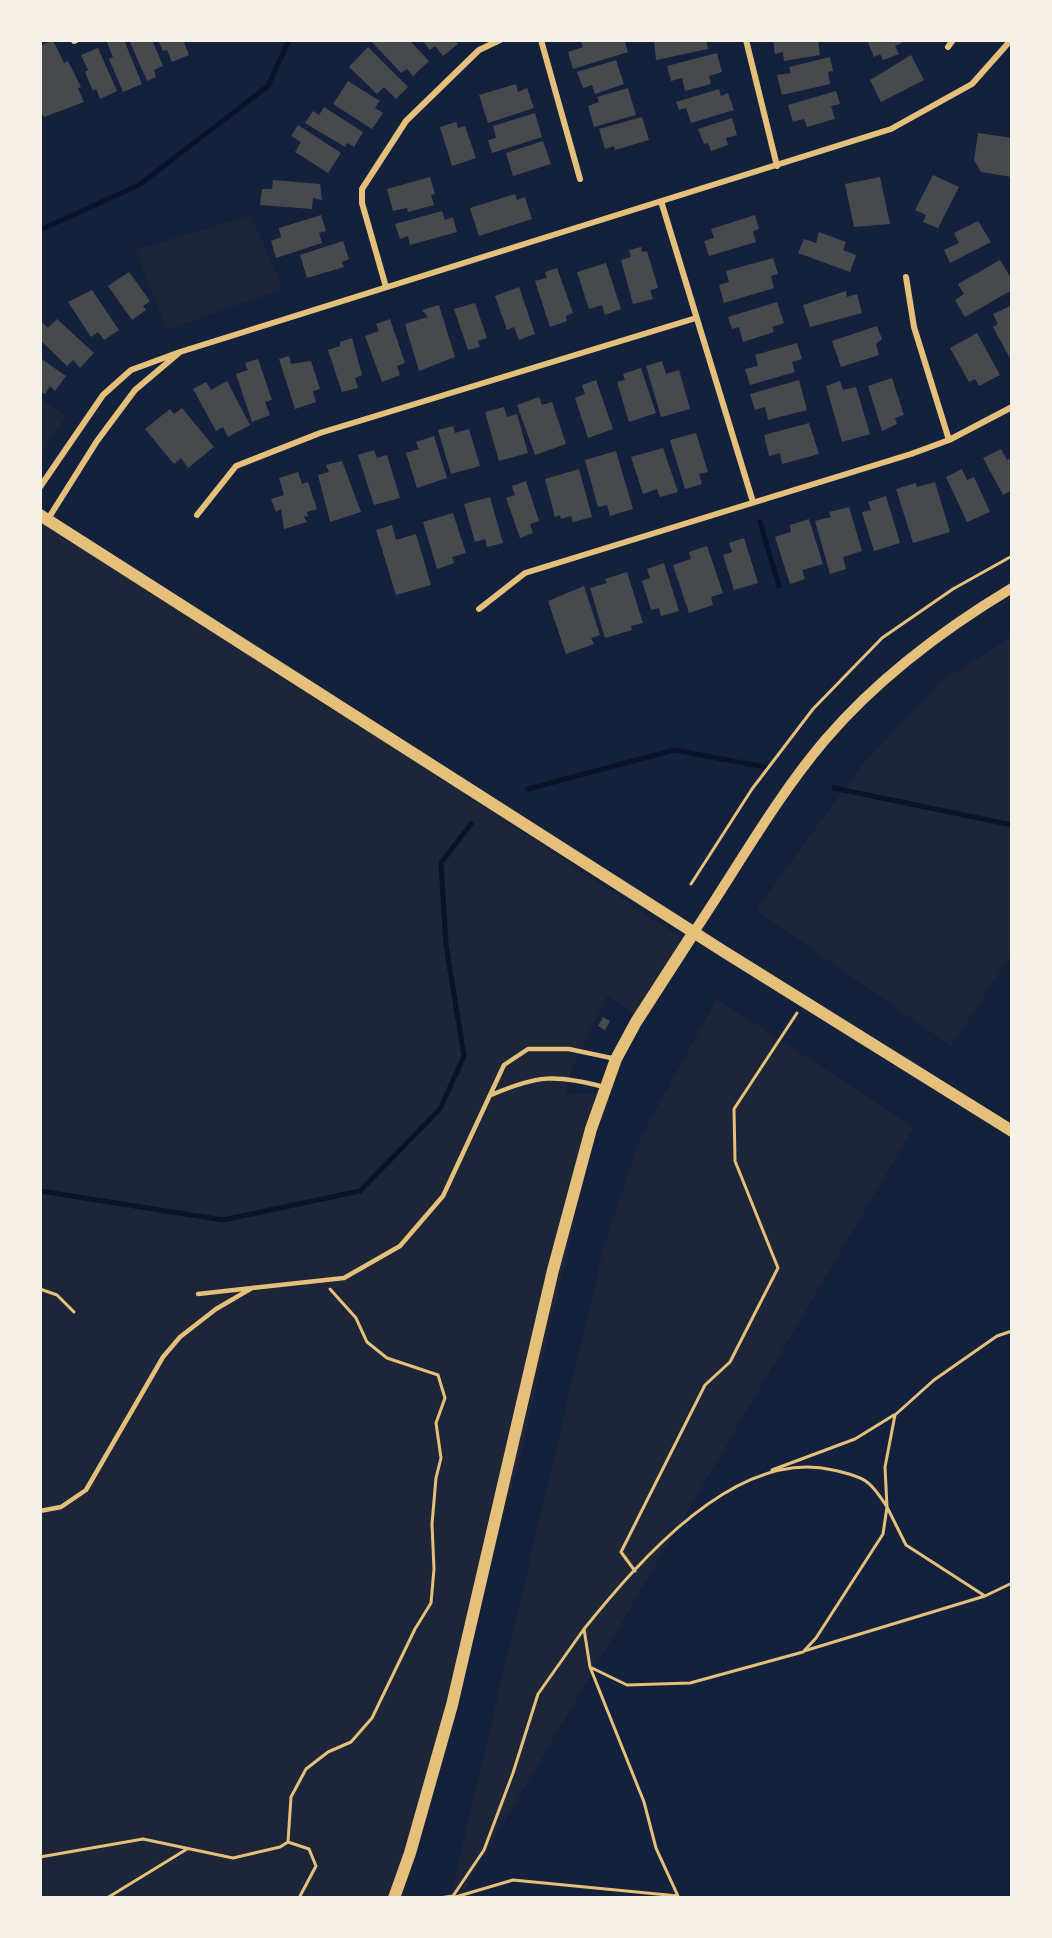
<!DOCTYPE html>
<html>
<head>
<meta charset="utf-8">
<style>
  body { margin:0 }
  #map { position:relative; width:1052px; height:1938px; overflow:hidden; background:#14213d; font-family:Commissioner,sans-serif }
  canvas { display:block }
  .frame { position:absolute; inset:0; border:42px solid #f6f1e7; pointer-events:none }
</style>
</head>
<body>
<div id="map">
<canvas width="1052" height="1938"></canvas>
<div class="frame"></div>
</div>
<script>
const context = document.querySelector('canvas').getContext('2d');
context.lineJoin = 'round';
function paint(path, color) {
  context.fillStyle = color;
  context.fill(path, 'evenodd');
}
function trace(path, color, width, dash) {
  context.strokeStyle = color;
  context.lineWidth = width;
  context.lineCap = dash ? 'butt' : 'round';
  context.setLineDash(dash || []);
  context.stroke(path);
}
const green = new Path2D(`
  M251,215l32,74 -116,41 -32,-80z
  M41,399l25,17 -25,39z
  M40,515l647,426 -45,78 -35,-23 -35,72 -7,26 39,-1 -85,370 -126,434h-352z
  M1011,637v318l-60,91 -195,-136 105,-144 79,-84z
  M717,999l197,128 -454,770 -10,1 154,-652 36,-108z`);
const stream = new Path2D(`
  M40,230l99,-45 129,-99 21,-46
  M760,522l19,64
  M834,788l178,37
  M528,789l146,-39 91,17
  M40,1191l183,29 137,-29 80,-82 24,-53 -18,-111 -5,-82 30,-39`);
const building = new Path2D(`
  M53,40l11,23 4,-2 13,26 -3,1 6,14 -40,15 -4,-7v-64z
  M106,40h18l18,44 -19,8 -14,-33 4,-2z
  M129,40h23l11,26 -9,4 2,7 -9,4z
  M158,40h25l6,15 -17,7 -5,-12 -4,1z
  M370,40h39l20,21 -16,15 -6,-7 -6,4z
  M422,40h33l3,4 -15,12 -8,-10 -5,4z
  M580,40h44l4,12 -55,17 -5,-17 15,-5z
  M654,40h52l2,9 -52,11z
  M773,40h45l2,15 -36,6 -1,-9 -8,2z
  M867,40h41l-13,6 4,8 -16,6 -3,-6 -6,3z
  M368,47l40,40 -12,12 -12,-12 -7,7 -28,-27z
  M98,48l19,43 -17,8 -4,-10 -3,2 -8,-19 3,-2 -7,-15z
  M717,53l5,19 -13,4 2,8 -26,7 -3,-13 -11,3 -4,-15z
  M911,55l13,25 -43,22 -11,-22z
  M830,57l3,14 -5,1 2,12 -48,11 -5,-20 14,-2 -2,-6z
  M616,60l8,24 -29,10 -3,-9 -9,3 -6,-16z
  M348,81l32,20 -5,7 8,5 -11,16 -39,-25z
  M516,84l2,8 9,-4 7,20 -46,15 -9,-28z
  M628,88l8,27 -42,12 -6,-21 11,-4 -2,-5z
  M719,89l2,7 7,-3 6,17 -43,13 -5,-15 -7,2 -3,-8z
  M836,91l4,13 -9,2 4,13 -28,8 -3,-8 -11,3 -5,-17z
  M324,107l39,25 -9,15 -7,-4 -2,4 -40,-24 8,-12 6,4z
  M535,113l7,24 -50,16 -4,-13 8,-2 -3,-12z
  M642,117l7,23 -34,10 -1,-4 -9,3 -6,-20z
  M732,118l5,17 -11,3 2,7 -17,6 -3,-8 -4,1 -6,-15z
  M456,122l2,6 7,-2 11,32 -24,8 -12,-39z
  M298,125l43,28 -13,20 -33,-21 6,-10 -10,-6z
  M978,133l34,5v39l-31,-5 -7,-12z
  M543,141l8,23 -38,12 -7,-23z
  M933,175l26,12 -21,41 -15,-6 3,-7 -11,-5z
  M430,177l5,17 -4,1 3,10 -26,7 -1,-4 -14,3 -6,-22z
  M880,177l10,47 -36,3 -9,-43z
  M273,180l47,4 2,16 -9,-2 -1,11 -52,-4 2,-16h10z
  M515,194l2,6 8,-3 7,22 -53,17 -9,-28z
  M442,211l3,9 8,-3 4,15 -47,13 -2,-9 -8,3 -5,-15z
  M321,215l5,16 -7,2 3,10 -46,15 -5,-17 10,-4 -2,-9z
  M755,215l4,14 -6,2 3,11 -47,14 -5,-15 10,-3 -3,-9z
  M978,221l13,21 -41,21 -6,-13 15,-7 -5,-10z
  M819,232l27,10 -3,8 13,5 -6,17 -52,-19 6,-14 12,4z
  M343,241l6,18 -7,3 2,5 -37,11 -7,-23z
  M641,247l1,5 5,-1 11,37 -8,2 3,9 -20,5 -12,-44 10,-3 -2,-7z
  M773,258l5,16 -7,2 3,12 -50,15 -5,-18 10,-3 -3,-11z
  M1000,260l12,20v10l-47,27 -10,-17 9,-6 -6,-10z
  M606,263l15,46 -16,6 -3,-10 -13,4 -12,-37z
  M557,268l16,45 -7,3 1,5 -17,6 -15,-46 12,-3 -2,-6z
  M129,272l21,29 -7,5 3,4 -14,10 -24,-34z
  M519,287l16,47 -16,6 -5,-13 -7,3 -12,-34z
  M92,290l27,40 -15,10 -6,-8 -7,5 -23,-35z
  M846,291l1,6 10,-3 5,19 -52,14 -7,-22z
  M777,302l7,21 -12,4 2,5 -31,10 -4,-15 -7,2 -4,-12z
  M475,303l12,35 -9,3 2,6 -12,3 -14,-41z
  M439,305l16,52 -36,14 -14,-47 23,-7 -6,-7z
  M1012,305v57l-19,-35 5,-3 -5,-10z
  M57,319l37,34 -14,15 -7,-8 -6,6 -27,-26v-16l2,-2 6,6z
  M390,319l15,44 -8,3 3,9 -18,7 -17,-46 14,-5 -3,-7z
  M877,326l5,13 -6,5 3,11 -38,12 -9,-26z
  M977,333l23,42 -21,11 -4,-7 -6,3 -19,-34z
  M352,338l10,37 -7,3 3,10 -16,4 -14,-42 12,-4v-4z
  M797,343l5,16 -10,3 3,10 -45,13 -5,-16 13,-3 -3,-11z
  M289,356l2,8 20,-3 9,28 -7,2 3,11 -21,7 -16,-50z
  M40,358l26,18 -11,15 -5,-5 -5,8 -5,-3z
  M258,359l14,41 -7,2 5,13 -18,7 -16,-48 12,-4 -3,-7z
  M662,361l4,13 13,-4 11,39 -29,8 -15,-51z
  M641,368l15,45 -27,9 -12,-40 8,-2 -2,-6z
  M892,378l12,37 -9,3 2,6 -15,7 -14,-45z
  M596,380l17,49 -25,9 -13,-40 10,-4 -3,-9z
  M799,380l8,30 -39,10 -3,-13 -10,3 -5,-16z
  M227,381l23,44 -22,12 -5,-10 -7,4 -23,-42 13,-7 5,8z
  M840,381l3,9 13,-3 14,47 -28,8 -16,-56z
  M539,397l3,8 10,-3 14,42 -31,11 -18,-50z
  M504,407l3,10 10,-3 11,39 -29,8 -14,-49z
  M182,408l32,39 -26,21 -7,-10 -7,6 -29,-35 25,-20 4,5z
  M809,423l10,31 -37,10 -2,-11 -11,3 -5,-21z
  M453,426l2,7 14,-4 11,37 -29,8 -13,-44z
  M696,433l12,39 -9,2 3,10 -17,5 -15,-49z
  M434,436l13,42 -30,10 -11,-35 13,-4 -3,-7z
  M663,448l15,44 -18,5 -3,-8 -14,5 -12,-37z
  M1001,449l6,11 5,-2v32l-9,5 -20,-37z
  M374,450l3,8 10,-3 13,43 -26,7 -16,-50z
  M616,451l17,58 -23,7 -3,-11 -9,2 -13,-47z
  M342,461l19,51 -31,10 -12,-47 11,-3 -3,-7z
  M579,469l13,48 -19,5 -2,-6 -10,3 -1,-4 -5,2 -10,-38z
  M962,469l5,11 7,-3 16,35 -23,10 -21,-45z
  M298,472l4,12 6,-2 9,27 -10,3 1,5 -4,-1 3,6 -23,7 -3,-20 -5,3 -5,-13 13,-4 -5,-17z
  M526,481l13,40 -9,3 3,9 -13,5 -14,-40 9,-3 -3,-9z
  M935,482l15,50 -37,11 -17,-54 20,-6 1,4z
  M886,496l14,47 -26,8 -12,-39 9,-2 -3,-8z
  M490,497l13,46 -16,4 -2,-8 -10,3 -11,-38z
  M849,507l13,44 -19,6 3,12 -16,5 -15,-53 16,-4 -2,-5z
  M453,513l13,40 -14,4 2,6 -17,6 -14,-47z
  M809,519l14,45 -21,6 3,9 -15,5 -15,-47 16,-5 -1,-7z
  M392,525l4,15 20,-6 15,51 -35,10 -20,-65z
  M744,538l14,45 -24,7 -11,-35 9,-3 -3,-9z
  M707,546l16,47 -12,4 2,8 -24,8 -16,-48 18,-6 -2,-7z
  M664,563l15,48 -18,5 -2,-8 -8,2 -9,-29 8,-3 -3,-9z
  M627,572l16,51 -12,3 1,4 -27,8 -15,-50 17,-5 -2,-4z
  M584,586l16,49 -9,3 3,6 -28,10 -18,-53z
  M603,1017l7,4 -5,9 -7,-4z`);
const path = new Path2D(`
  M691,884l61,-95 61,-80 69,-71 71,-49 59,-33
  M40,1289l17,6 17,17
  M772,1470l83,-31 39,-24
  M635,1571l-14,-19 84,-167 25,-23 48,-94 -43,-107 -1,-52 63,-96
  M985,1596l-79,-51 -19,-38 -2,-40 10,-52 39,-35 63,-44 15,-5
  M584,1629c55,-68 152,-182 249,-159 32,7 37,10 54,37l-4,27 -67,104 -13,14 -113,31 -63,2 -35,-17
  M804,1651l181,-55 27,-13
  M288,1842l21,7 7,17 -17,32
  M40,1857l103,-18 90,19 47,-11 8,-5 3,-45 15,-28 22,-17 23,-10 21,-24 43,-89 16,-26 3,-34 -2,-45 4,-46 5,-20 -5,-35 9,-25 -7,-23 -51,-17 -20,-16 -11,-24 -26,-29
  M107,1898l80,-49
  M439,1898l14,-2 31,-46 29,-77 25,-79 46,-65 6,38 54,135 12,46 22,48 -165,-16 -61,18`);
const service = new Path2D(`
  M491,1095c47,-20 64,-21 113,-8
  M252,1288l92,-10 56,-32 43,-50 61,-131 24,-16h41l47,10
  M40,1511l21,-4 25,-17 77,-133 17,-20 36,-28 36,-21 -54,6`);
const minor = new Path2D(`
  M541,40l39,139
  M746,40l31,126
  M74,41l2,-1
  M948,47l5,-7
  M661,201l92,301
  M906,277l8,50 35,113
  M386,287l-24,-84v-14l44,-68 73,-71 21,-10
  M180,352l711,-223 81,-45 39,-44
  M40,487l63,-92 28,-25 49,-18 -45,38 -38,51 -49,78
  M197,515l39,-49 84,-33 376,-115
  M479,609l46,-36 386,-119 38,-14 63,-33`);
const tertiary = new Path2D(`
  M694,932c43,-64 81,-133 131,-192 53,-62 117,-110 187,-152`);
const secondary = new Path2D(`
  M40,515l683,436 289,180
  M394,1898l16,-45 42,-148 101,-435 38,-141 25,-70 20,-37 58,-90`);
paint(green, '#1d2539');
trace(stream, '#0b132b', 5);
paint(building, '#48494c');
trace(path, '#e5c07b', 3);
trace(service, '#e5c07b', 4.5);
trace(minor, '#e5c07b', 6);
trace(tertiary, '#e5c07b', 10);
trace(secondary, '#e5c07b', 12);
</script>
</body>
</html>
